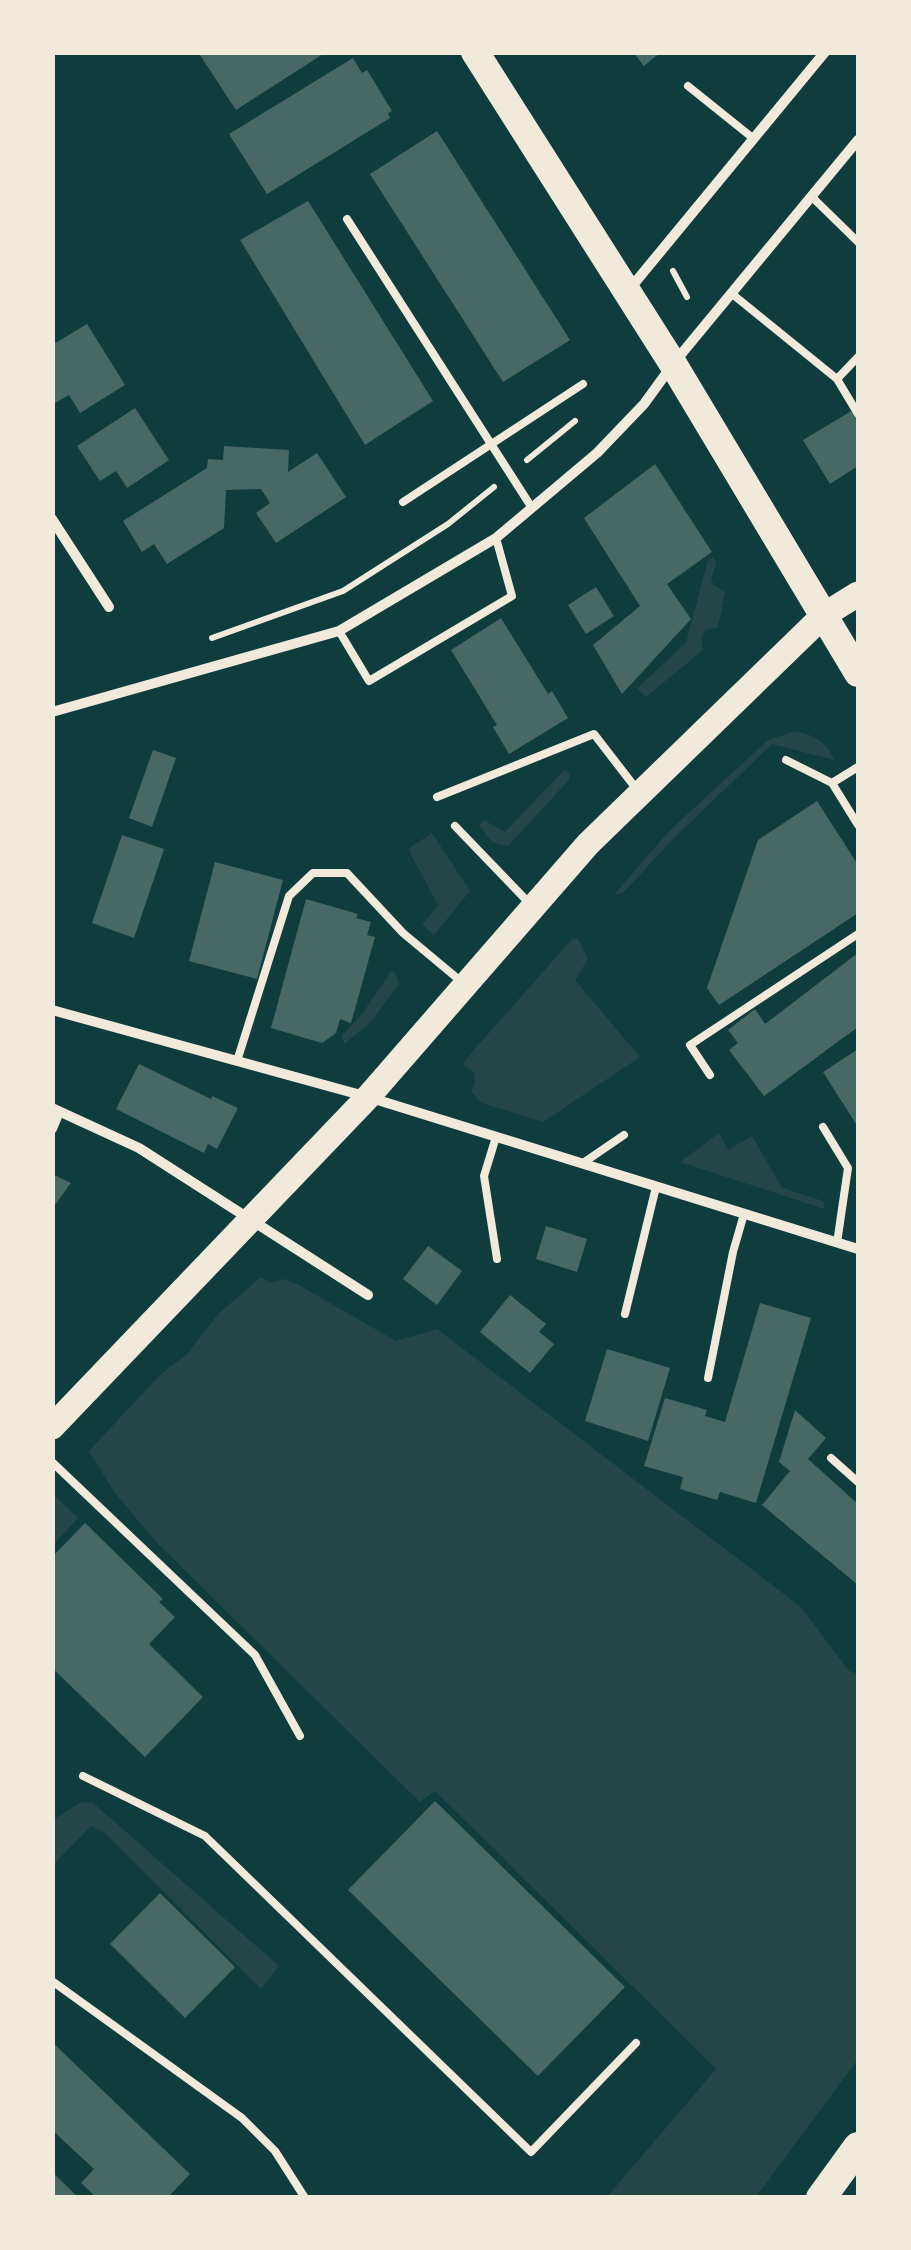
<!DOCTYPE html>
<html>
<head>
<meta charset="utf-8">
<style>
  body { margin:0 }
  #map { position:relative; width:911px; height:2250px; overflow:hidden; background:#0f3d3e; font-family:Quicksand,sans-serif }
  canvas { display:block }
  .frame { position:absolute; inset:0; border:55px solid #f1e9da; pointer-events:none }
</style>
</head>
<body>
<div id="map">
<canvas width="911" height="2250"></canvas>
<div class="frame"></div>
</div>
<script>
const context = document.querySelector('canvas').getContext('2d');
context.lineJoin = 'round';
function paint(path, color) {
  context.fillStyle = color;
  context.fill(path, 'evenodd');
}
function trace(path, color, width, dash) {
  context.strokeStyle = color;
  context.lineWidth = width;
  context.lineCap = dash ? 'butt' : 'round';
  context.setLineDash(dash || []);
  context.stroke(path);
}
const green = new Path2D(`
  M713,557l3,7 -5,15 3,6 11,7 -7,35 -12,3 -5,8 2,12 -57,47 -9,-9 49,-45 22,-83z
  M793,732c17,0 36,11 41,28l-62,-16 -99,95 -49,53 -10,3 56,-65 98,-90z
  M564,770l6,3 -1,7 -60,65c-15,3 -21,-8 -30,-20l5,-5 21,12z
  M432,833l38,58 -36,44 -12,-10 16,-20 -30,-56z
  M572,939h6l10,20 -13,21 65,77 -97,65 -61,-19 -11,-12 4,-8 -1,-11 -11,-6 3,-7z
  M392,970l8,12 -29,40 -27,22 -2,-8 20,-22z
  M719,1133l9,17 24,-14 30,52 41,13 2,8 -145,-47z
  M261,1277l9,6 14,-4 13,5 99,57 41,-12 364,278 48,64 9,3v385l-102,138h-149l109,-128 -281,-278 -15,11 -263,-259 -42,-50 -26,-42 72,-77 26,-20 32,-41z
  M52,1493l26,25 -24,26 -2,-2z
  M81,1802l12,1 186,163 -18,23 -156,-156 -14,-7 -38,39v-45z`);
const building = new Path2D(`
  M204,52h122l-90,58 -36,-55z
  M633,52h28l-17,14z
  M353,58l9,15 5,-3 25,41 -4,2 2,5 -123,76 -38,-60z
  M437,131l133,209 -67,42 -133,-208z
  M308,201l125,200 -68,44 -125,-205z
  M87,324l38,61 -45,28 -11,-18 -17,10v-60z
  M858,407v59l-28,18 -27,-44z
  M135,408l34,52 -42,28 -11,-17 -16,10 -23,-35z
  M224,446l65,4 -1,22 29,-19 29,44 -70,46 -20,-30 14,-10 -9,-14 -35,1 -2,38 -57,36 -13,-20 -12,8 -19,-31 84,-53 1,-9 15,1z
  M655,464l57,88 -45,32 24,35 -69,75 -29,-49 47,-39 -56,-88z
  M596,587l18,29 -28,18 -18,-29z
  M501,618l47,76 4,-3 16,27 -59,36 -16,-27 4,-2 -46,-75z
  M153,750l23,8 -24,69 -23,-9z
  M817,801l41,64v48l-139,92 -12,-17 51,-148z
  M122,835l42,14 -30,89 -42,-15z
  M215,862l68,18 -26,99 -68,-18z
  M306,899l52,15 -2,4 15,4 -4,13 8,2 -24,86 -11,-4 -4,14 -14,10 -51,-15z
  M858,953v74l-94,69 -35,-46 9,-7 -10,-13 27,-21 10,15z
  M858,1049v78l-35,-55z
  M139,1064l72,35 1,-3 26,12 -21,41 -9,-5 -4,9 -88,-44z
  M52,1174l19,9 -19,26z
  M546,1226l41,13 -10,33 -41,-13z
  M428,1246l34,25 -25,34 -34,-26z
  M510,1295l36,29 -7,8 15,12 -24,29 -50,-41z
  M760,1303l51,15 -55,185 -36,-11 -3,8 -37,-11 3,-12 -39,-11 21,-68 42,12 -2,6 20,6z
  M607,1349l63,19 -22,73 -63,-20z
  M795,1410l31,28 -18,21 50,45v81l-96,-80 28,-34 -11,-9z
  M85,1523l78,76 -4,3 16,15 -26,27 54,53 -58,60 -93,-89v-111z
  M435,1801l190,186 -87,89 -190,-186z
  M160,1893l75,74 -50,51 -75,-74z
  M52,2042l138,132 -23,24h-70l-16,-15 13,-14 -42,-39z
  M52,2172l27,26h-27z`);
const path = new Path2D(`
  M673,271l14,26
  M527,460l48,-39
  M212,638l131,-47 105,-67 46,-37`);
const service = new Path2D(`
  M688,86l66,53
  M812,197l46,45
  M347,219l185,289
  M731,293l106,86 21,35
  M837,379l21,-22
  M403,502l180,-118
  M339,631l30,50 143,-85 -16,-58
  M786,760l46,23 26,42
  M832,783l26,-16
  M437,797l157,-63 44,57
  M455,826l75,78
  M237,1061l52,-165 24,-23h34l56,60 60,50
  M710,1075l-20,-30 168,-111
  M823,1127l25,41 -11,75
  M53,1129l7,-17
  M496,1137l-12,39 13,83
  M583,1163l41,-28
  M625,1314l31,-127
  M708,1378l25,-126 11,-38
  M831,1458l27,24
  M52,1462l203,193 45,81
  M83,1776l122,60 326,316 105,-109
  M52,1981l190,137 33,33 30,47`);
const minor = new Path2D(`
  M628,291l197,-239
  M52,519l57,88
  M52,712l287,-81 157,-93 101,-85 47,-49 29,-40 185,-224
  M52,1010l316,87 490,152
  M52,1108l87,40 229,147`);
const primary = new Path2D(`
  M52,1427l316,-330 220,-253 236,-229 34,-21`);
const trunk = new Path2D(`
  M475,52l198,312 185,309`);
const motorway = new Path2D(`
  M821,2198l37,-51`);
paint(green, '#244646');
paint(building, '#486865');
trace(path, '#f1e9da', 6);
trace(service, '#f1e9da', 8);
trace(minor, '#f1e9da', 10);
trace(primary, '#f1e9da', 25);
trace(trunk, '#f1e9da', 28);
trace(motorway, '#f1e9da', 30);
</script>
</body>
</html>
